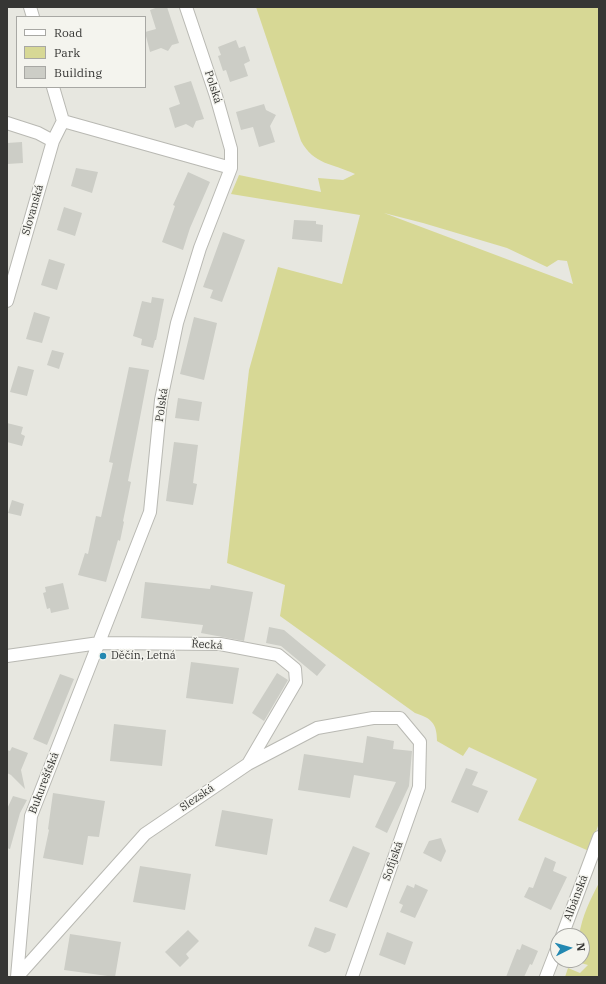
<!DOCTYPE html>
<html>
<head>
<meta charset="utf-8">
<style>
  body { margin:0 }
  #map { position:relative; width:606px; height:984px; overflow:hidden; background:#e7e7e0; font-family:"IBM Plex Serif",serif }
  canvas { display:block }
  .frame { position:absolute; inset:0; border:8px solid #363634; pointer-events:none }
  .legend { position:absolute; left:16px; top:16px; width:130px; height:72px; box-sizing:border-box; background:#f4f4ee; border:1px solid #a8a8a4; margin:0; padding:5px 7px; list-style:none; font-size:12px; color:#363634 }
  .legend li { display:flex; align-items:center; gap:8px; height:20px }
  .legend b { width:20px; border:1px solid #a8a8a4 }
  .north { position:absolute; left:550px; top:928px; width:40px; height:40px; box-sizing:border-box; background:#f4f4ee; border:1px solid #a8a8a4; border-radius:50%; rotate:84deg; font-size:11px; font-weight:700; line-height:16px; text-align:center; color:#363634 }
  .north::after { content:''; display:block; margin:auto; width:14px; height:18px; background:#2388b1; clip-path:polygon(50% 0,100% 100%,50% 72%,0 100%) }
</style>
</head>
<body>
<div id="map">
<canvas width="606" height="984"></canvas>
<div class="frame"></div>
<ul class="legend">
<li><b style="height:5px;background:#fff"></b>Road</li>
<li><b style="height:11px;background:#d7d895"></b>Park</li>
<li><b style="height:11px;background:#cccdc6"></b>Building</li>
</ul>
<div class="north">N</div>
</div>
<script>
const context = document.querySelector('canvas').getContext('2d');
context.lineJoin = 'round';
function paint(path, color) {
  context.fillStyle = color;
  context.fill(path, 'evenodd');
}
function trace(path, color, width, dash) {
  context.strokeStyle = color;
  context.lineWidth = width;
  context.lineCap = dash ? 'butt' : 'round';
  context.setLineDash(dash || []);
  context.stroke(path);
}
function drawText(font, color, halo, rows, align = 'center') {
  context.font = font + ' "IBM Plex Serif",serif';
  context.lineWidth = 3;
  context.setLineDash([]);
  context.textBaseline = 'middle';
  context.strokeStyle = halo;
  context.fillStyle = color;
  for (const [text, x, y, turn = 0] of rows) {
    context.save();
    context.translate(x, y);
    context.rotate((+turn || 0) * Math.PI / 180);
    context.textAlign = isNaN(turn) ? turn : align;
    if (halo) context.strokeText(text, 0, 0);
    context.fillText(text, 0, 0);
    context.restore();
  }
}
const green = new Path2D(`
  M256,7h343v816l-10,28 -71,-31 19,-41 -68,-32 -6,9 -26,-15c0,-18 -6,-23 -22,-28l-135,-97 5,-31 -58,-22 22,-193 29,-103 64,17 18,-69 -129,-21 8,-19 82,17 -3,-14 25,2 12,-6c-23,-11 -41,-9 -54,-33zM384,213l39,10 84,25 40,19 11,-7 9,1 6,23z
  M599,883v94h-34l3,-9 12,5 8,-8 -14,-4 8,-1v-24h-3c3,-20 11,-36 20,-53z`);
const building = new Path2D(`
  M158,7h9l12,36 -7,2 -4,6 -7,-3 -11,4 -5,-20 11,-3 -6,-19z
  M236,40l3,8 6,-2 5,15 -6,3 4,12 -18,6 -4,-12 -3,1 -5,-15 3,-1 -3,-8z
  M191,81l13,38 -8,2 -3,7 -7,-4 -11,4 -6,-20 11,-4 -6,-18z
  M264,104l2,6 10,5 -6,11 5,16 -16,5 -6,-20 -12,3 -5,-18z
  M22,142l1,21 -16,1v-21z
  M76,168l22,4 -6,21 -21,-7z
  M188,172l22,10 -20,46 -7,22 -21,-8 13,-36 -2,-1z
  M64,207l18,6 -7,23 -18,-6z
  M294,220l22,1v3l7,1 -1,17 -30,-3z
  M223,232l22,8 -23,62 -12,-4 3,-8 -10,-3z
  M49,259l16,5 -8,26 -16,-5z
  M152,297l12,2 -8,41h-1l-2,8 -12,-3 1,-6 -9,-3 9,-35 9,2z
  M34,312l16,5 -8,26 -16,-4z
  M194,317l23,6 -13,57 -24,-6z
  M52,350l12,3 -5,16 -12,-4z
  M18,366l16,4 -7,26 -17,-4z
  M129,367l20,3 -21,111 3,1 -8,39 1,1 -4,19 -2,-1 -12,42 -28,-7 7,-22 3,1 8,-38 5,1 12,-54 -4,-1z
  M178,398l24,4 -3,19 -24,-3z
  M7,423l16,4 -2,7 4,2 -3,10 -15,-4z
  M174,442l24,3 -5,38 4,1 -4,21 -27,-4z
  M12,500l12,4 -3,12 -13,-3z
  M145,582l65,7 1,-4 42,7 -9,49 -43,-8 2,-8 -62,-7z
  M63,583l6,26 -18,4 -1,-5 -3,1 -4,-16 3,-1 -1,-5z
  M269,627l15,3 42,35 -9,11 -36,-30 -15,-3z
  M191,662l48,6 -6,36 -47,-6z
  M277,673l11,7 -24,41 -12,-8z
  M60,674l14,5 -27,66 -14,-6z
  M114,724l52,6 -4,36 -52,-5z
  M367,736l27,5 -1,8 19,2 -3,35 -22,47 -12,-6 21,-45 -42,-7 -4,23 -52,-8 6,-36 59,9z
  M12,747l16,6 -7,17 4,19 -14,-14 -4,-2v-23l3,1z
  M466,768l12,4 -6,13 16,6 -10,22 -27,-11z
  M53,793l52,8 -6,36 -11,-1 -5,29 -40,-7 6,-28 -1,-1z
  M13,796l14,4 -7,13 -10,36 -3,-1v-39z
  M222,810l51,9 -6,36 -52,-9z
  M441,838l5,13 -5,11 -18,-9 6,-12z
  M353,846l17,7 -23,55 -18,-7z
  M545,857l11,5 -3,9 14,6 -16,33 -27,-13 5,-10 4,1z
  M140,866l51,8 -6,36 -52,-8z
  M415,884l13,6 -13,28 -15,-6 3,-7 -4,-2 8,-18 7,3z
  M315,927l21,7 -6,17 -5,2 -17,-7z
  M188,930l11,11 -13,13 3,4 -9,9 -15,-15z
  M387,932l26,10 -8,23 -26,-10z
  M70,934l51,8 -6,35 -51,-7z
  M522,944l16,7 -6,14 -2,-1 -6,13h-18l11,-28 3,1z`);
const minor = new Path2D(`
  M30,7l3,10
  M53,87l10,34
  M63,121l168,47
  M7,123l31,10 15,8
  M7,301l46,-160 10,-20
  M7,656l92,-13 121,1 58,11 17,14 1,13 -48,82
  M562,936l37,-99
  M17,977l14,-161 119,-304 11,-112 16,-77 23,-75 31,-80v-19l-15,-53 -30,-89
  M17,977l128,-143 103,-70 69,-36 56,-10h27l20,24 -1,45 -67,190
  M546,977l12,-31`);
const markers = [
  [103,656,4,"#2388b1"]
];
const streetNames = [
  ["Polská",213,87,72],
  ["Slovanská",33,210,-74],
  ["Polská",162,405,-82],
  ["Řecká",207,645,3],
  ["Bukurešťská",44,783,-69],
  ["Slezská",197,798,-34],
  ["Sofijská",393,861,-71],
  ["Albánská",576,898,-69]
];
const poiNames = [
  ["Děčín, Letná",111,656]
];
paint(green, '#d7d895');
paint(building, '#cccdc6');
trace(minor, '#b9b9b3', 14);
trace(minor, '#fff', 12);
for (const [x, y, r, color] of markers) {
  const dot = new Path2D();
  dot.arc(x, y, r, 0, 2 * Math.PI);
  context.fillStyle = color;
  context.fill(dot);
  trace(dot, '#f4f4ee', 1.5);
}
drawText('11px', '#363634', '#f4f4ee', streetNames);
drawText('11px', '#363634', '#f4f4ee', poiNames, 'left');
</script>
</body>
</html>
